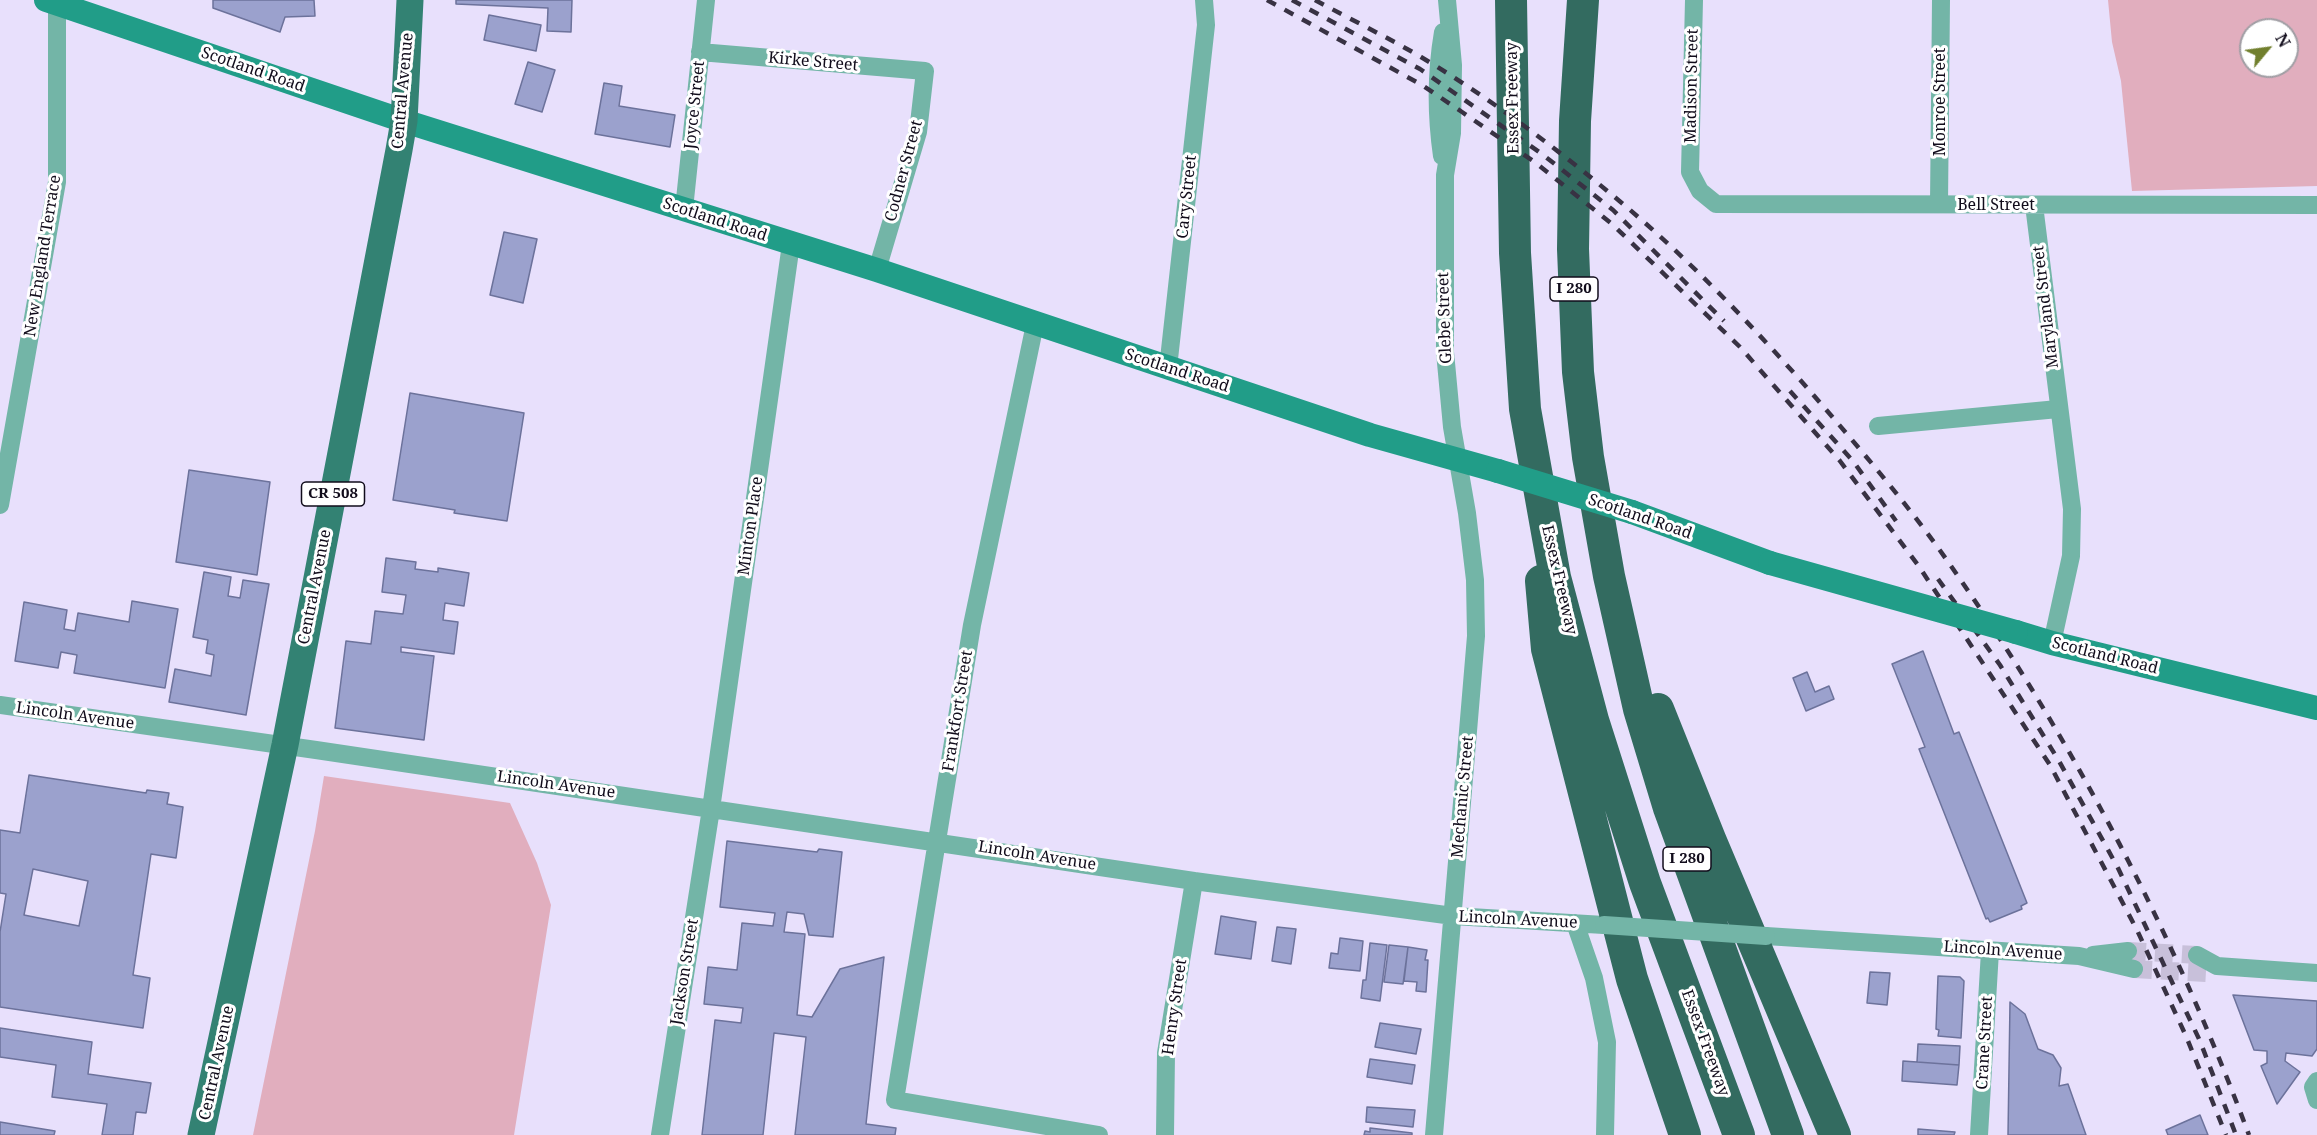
<!DOCTYPE html>
<html>
<head>
<meta charset="utf-8">
<style>
  body { margin:0 }
  #map { position:relative; width:2317px; height:1135px; overflow:hidden; background:#e8e0fc; font-family:"Noto Serif",serif }
  canvas { display:block }
  .north { position:absolute; left:2239px; top:18px; width:60px; height:60px; box-sizing:border-box; background:#fff; border:2px solid #a09ea4; border-radius:50%; rotate:61deg; font-size:16px; font-weight:700; line-height:24px; text-align:center; color:#110c1b }
  .north::after { content:''; display:block; margin:auto; width:21px; height:27px; background:#717f2d; clip-path:polygon(50% 0,100% 100%,50% 72%,0 100%) }
</style>
</head>
<body>
<div id="map">
<canvas width="2317" height="1135"></canvas>
<div class="north">N</div>
</div>
<script>
const context = document.querySelector('canvas').getContext('2d');
context.lineJoin = 'round';
function paint(path, color) {
  context.fillStyle = color;
  context.fill(path, 'evenodd');
}
function trace(path, color, width, dash) {
  context.strokeStyle = color;
  context.lineWidth = width;
  context.lineCap = dash ? 'butt' : 'round';
  context.setLineDash(dash || []);
  context.stroke(path);
}
function drawText(font, color, halo, rows, align = 'center') {
  context.font = font + ' "Noto Serif",serif';
  context.lineWidth = 6;
  context.setLineDash([]);
  context.textBaseline = 'middle';
  context.strokeStyle = halo;
  context.fillStyle = color;
  for (const [text, x, y, turn = 0] of rows) {
    context.save();
    context.translate(x, y);
    context.rotate((+turn || 0) * Math.PI / 180);
    context.textAlign = isNaN(turn) ? turn : align;
    if (halo) context.strokeText(text, 0, 0);
    context.fillText(text, 0, 0);
    context.restore();
  }
}
const green = new Path2D(`
  M2108,0h209v186l-185,5 -11,-110 -9,-39zM2251,30h36v36h-36z
  M324,776l186,27 27,60 14,42 -37,230h-261l62,-304z`);
const building = new Path2D(`
  M213,0h101l1,16 -30,1 -5,15 -67,-24z
  M456,0h116l-1,32 -24,-1 1,-23 -92,-4z
  M489,15l52,10 -5,26 -52,-11z
  M528,62l27,8 -13,42 -27,-8z
  M604,83l18,3 -3,20 56,9 -5,32 -75,-13z
  M504,232l33,7 -14,64 -33,-8z
  M410,393l114,20 -17,108 -53,-8 1,-3 -62,-10z
  M189,470l81,12 -13,93 -81,-13z
  M386,558l30,4 -1,7 23,3v-4l31,5 -5,33 -19,-3 -2,17 15,2 -4,32 -53,-7v5l33,4 -10,84 -89,-12 11,-87 25,3 4,-33 28,3 3,-19 -24,-3z
  M204,572l27,5 -3,19 12,2 3,-18 26,4 -23,131 -77,-13 6,-33 36,7 3,-21 -8,-2 2,-13 -15,-3z
  M132,601l46,8 -13,79 -91,-15 3,-18 -16,-3 -3,16 -43,-7 9,-59 43,8 -3,19 11,2 3,-18 51,9z
  M1923,651l31,83 5,-2 68,171 -6,3 1,3 -32,13 -2,-4 -2,1 -67,-170 6,-2 -33,-83z
  M1807,672l8,20 14,-6 5,13 -28,12 -13,-33z
  M29,775l117,18 1,-3 22,3 -2,11 16,3 -7,51 -25,-4 -18,121 17,3 -7,50 -143,-21v-75l6,-38 -6,-1v-63l20,3zM33,869l55,12 -9,45 -55,-11z
  M727,841l90,11 2,-3 23,3 -9,85 -24,-2 -5,-21 -17,-2 -3,20 21,2 -8,81 15,2 28,-48 44,-12 -18,167 30,4 -1,7h-100l11,-98 -32,-4 -11,102h-61l13,-115 26,3 2,-15 -39,-4 4,-37 29,3 5,-47 31,3 2,-13 -55,-6z
  M1221,916l35,6 -5,37 -36,-5z
  M1277,927l19,2 -5,35 -19,-3z
  M1340,938l23,3 -3,30 -31,-3 2,-15 7,1z
  M1370,943l17,2 -7,56 -19,-3 2,-18h3z
  M1389,945l19,2 -5,37 -19,-2z
  M1408,947l19,3 -2,10h3l-2,32 -10,-1 1,-9 -13,-1z
  M1870,972l20,1 -3,32 -20,-2z
  M1938,976l22,1 4,4 -3,57 -23,-2 1,-6 -3,-1z
  M2233,995l84,6v48l-5,7 -26,-3 -1,8 15,11 -23,32 -16,-38 6,-3v-12l-13,-1z
  M2010,1002l15,12 13,35 15,6 8,13 -2,18 9,-2 18,51h-78z
  M1380,1023l41,6 -5,25 -41,-7z
  M0,1028l92,14 -4,32 63,9 -5,30 -10,-1 -3,23h-31l5,-31 -55,-7 4,-32 -56,-8z
  M1918,1044l42,2 -1,19 -42,-3z
  M1370,1059l45,6 -3,19 -45,-7z
  M1903,1061l56,4 -2,20 -55,-4z
  M1367,1107l48,3 -2,17 -47,-5z
  M2200,1115l8,20h-40l-2,-5z
  M0,1122l55,9 -1,4h-54z
  M1370,1128l42,5v2h-48l1,-4 5,1z
  M1918,1129l37,3 -1,3h-36z`);
const minorTunnel = new Path2D(`
  M2128,951l69,4
  M2134,969l72,4`);
const minor = new Path2D(`
  M1694,0l-4,172 10,19 16,13 601,1
  M700,52l225,19 -7,61 -41,138
  M1442,156c-6,-42 -6,-83 1,-124
  M1939,204l2,-204
  M2034,205l38,304 -1,47 -19,87
  M684,209l22,-209
  M1035,324l-63,301 -77,475 204,35
  M1168,368l38,-343 -2,-25
  M1878,426l180,-17
  M0,505l57,-323v-182
  M0,705l316,45 878,131 259,35 151,9
  M1575,923l19,55 13,64 -2,93
  M1766,936l313,20 55,13
  M2093,955l35,-4
  M2197,955l20,11 100,7
  M2317,1081l-4,6 4,13
  M660,1135l51,-326 80,-565
  M1165,1135l1,-82 28,-172
  M1434,1135l42,-499 -1,-56 -8,-67 -15,-86 -7,-75v-177l7,-42 1,-68 -6,-65
  M1979,1135l11,-184`);
const secondary = new Path2D(`
  M46,0l358,121 473,149 493,165 128,36
  M1632,512l138,51
  M2016,632l36,11 265,65`);
const primary = new Path2D(`
  M201,1135l84,-390 114,-595 5,-29 6,-121`);
const motorway = new Path2D(`
  M1511,0l4,253 10,156 30,168 38,143 52,163 94,252
  M1583,0l-8,121 -2,128 5,123 10,85 21,119 30,133 30,99 119,327
  M1541,581l6,68 85,330 53,156
  M1658,709l52,130 125,296`);
const rail = new Path2D(`
  M1267,0l155,85 40,27 74,51 76,61 128,123 100,114 78,104 132,200 87,165 49,106 40,99
  M1292,0l128,69 122,85 71,56 111,111
  M1315,0c35,19 72,37 106,57 67,40 131,88 190,137 72,59 138,128 199,197 44,51 89,103 129,158 128,180 233,379 310,586
  M1790,391l63,70 43,60
  M1938,579l62,86 59,96 59,107 82,173 36,94`);
const minorBridge = new Path2D(`
  M1604,925l162,11`);
const secondaryBridge = new Path2D(`
  M1498,471l134,41
  M1770,563l246,69`);
const shields = [
  [1574,289,48],
  [333,494,63],
  [1687,859,48]
];
const shieldNames = [
  ["I 280",1574,289],
  ["CR 508",333,494],
  ["I 280",1687,859]
];
const streetNames = [
  ["Kirke Street",813,62,5],
  ["Scotland Road",253,70,19],
  ["Madison Street",1692,86,-89],
  ["Central Avenue",403,91,-85],
  ["Essex Freeway",1513,98,-91],
  ["Monroe Street",1940,102,-90],
  ["Joyce Street",695,105,-84],
  ["Codner Street",904,171,-75],
  ["Cary Street",1187,197,-84],
  ["Bell Street",1996,205],
  ["Scotland Road",715,220,18],
  ["New England Terrace",43,256,-81],
  ["Maryland Street",2046,307,-97],
  ["Glebe Street",1445,318,-92],
  ["Scotland Road",1177,371,18],
  ["Scotland Road",1640,517,19],
  ["Minton Place",751,526,-82],
  ["Essex Freeway",1559,580,77],
  ["Central Avenue",315,587,-79],
  ["Scotland Road",2105,656,14],
  ["Frankfort Street",958,711,-81],
  ["Lincoln Avenue",75,716,8],
  ["Lincoln Avenue",556,785,8],
  ["Mechanic Street",1463,797,-85],
  ["Lincoln Avenue",1037,856,9],
  ["Lincoln Avenue",1518,920,3],
  ["Lincoln Avenue",2003,951,4],
  ["Jackson Street",685,972,-81],
  ["Henry Street",1175,1007,-82],
  ["Essex Freeway",1705,1043,70],
  ["Crane Street",1985,1043,-87],
  ["Central Avenue",217,1063,-78]
];
paint(green, '#e1aebe');
paint(building, '#9ba1cd');
trace(building, '#6c729b', 1.5);
trace(minorTunnel, '#c8c0da', 18, [18, 9]);
trace(minor, '#73b5a7', 18);
trace(secondary, '#219d88', 24);
trace(primary, '#338273', 27);
trace(motorway, '#336b60', 32);
trace(rail, '#383243', 4.5, [10, 10]);
trace(minorBridge, '#73b5a7', 18);
trace(secondaryBridge, '#219d88', 24);
for (const [x, y, w] of shields) {
  const box = new Path2D();
  box.roundRect(x - w / 2, y - 12, w, 24, 4.5);
  context.fillStyle = '#fff';
  context.fill(box);
  trace(box, '#110c1b', 1.5);
}
drawText('bold 15px', '#110c1b', null, shieldNames);
drawText('16px', '#110c1b', '#fff', streetNames);
</script>
</body>
</html>
